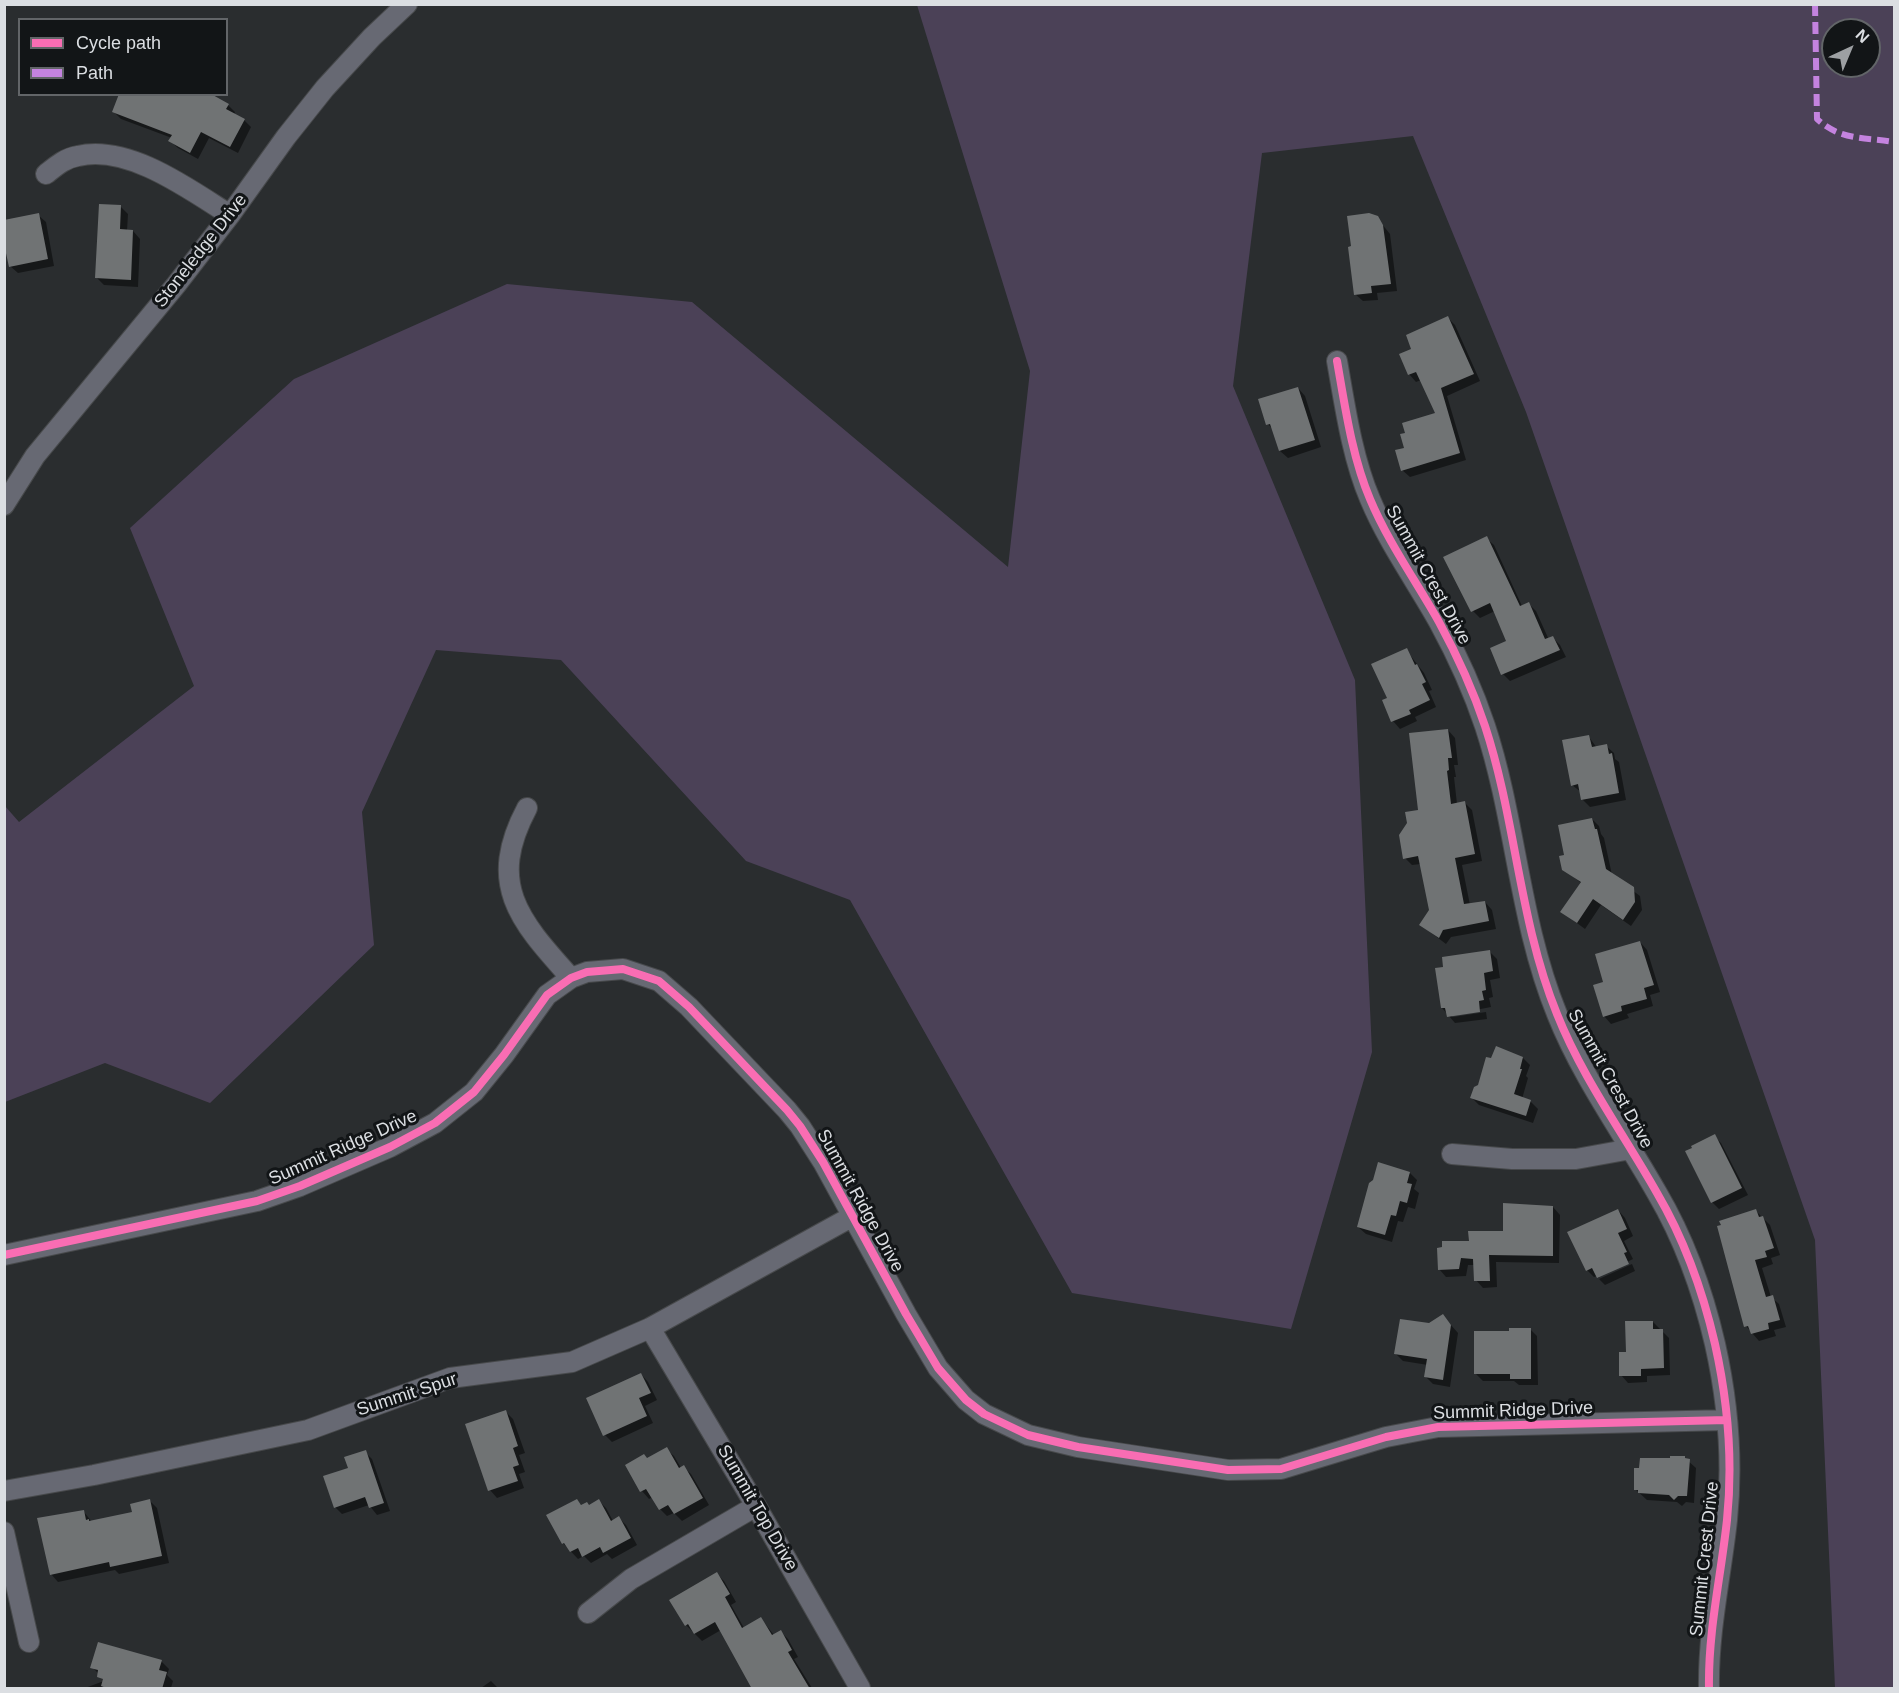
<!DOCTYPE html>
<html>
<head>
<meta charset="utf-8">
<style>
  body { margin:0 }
  #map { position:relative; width:1899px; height:1693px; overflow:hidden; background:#2a2d2f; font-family:Helvetica,sans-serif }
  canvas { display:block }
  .frame { position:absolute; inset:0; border:6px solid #dbdee2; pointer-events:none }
  .legend { position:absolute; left:18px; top:18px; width:210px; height:78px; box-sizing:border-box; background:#121517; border:2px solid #626568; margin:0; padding:8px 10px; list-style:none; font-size:18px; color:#dbdee2 }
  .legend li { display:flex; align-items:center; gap:12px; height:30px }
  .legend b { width:30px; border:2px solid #626568 }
  .north { position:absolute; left:1821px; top:18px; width:60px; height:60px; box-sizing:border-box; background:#121517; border:2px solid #626568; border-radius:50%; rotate:44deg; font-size:16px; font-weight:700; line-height:24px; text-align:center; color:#dbdee2 }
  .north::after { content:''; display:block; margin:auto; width:21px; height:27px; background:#9da0a3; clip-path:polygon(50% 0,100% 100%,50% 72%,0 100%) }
</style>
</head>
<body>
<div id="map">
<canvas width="1899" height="1693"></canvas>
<div class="frame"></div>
<ul class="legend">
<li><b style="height:8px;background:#f96db3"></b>Cycle path</li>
<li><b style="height:8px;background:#c483df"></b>Path</li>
</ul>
<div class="north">N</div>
</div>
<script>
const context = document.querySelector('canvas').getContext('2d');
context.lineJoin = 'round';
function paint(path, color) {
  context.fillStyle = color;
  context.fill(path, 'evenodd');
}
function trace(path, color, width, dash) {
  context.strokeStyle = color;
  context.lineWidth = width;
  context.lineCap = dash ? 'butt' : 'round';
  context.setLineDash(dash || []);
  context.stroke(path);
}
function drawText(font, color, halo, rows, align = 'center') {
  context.font = font + ' Helvetica,sans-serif';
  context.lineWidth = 6;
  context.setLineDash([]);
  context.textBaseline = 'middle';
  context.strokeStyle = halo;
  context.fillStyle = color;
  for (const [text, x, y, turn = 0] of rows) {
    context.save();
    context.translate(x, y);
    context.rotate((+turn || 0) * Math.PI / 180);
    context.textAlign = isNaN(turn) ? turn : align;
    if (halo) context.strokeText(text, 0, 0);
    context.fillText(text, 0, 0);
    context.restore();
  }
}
const green = new Path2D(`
  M917,5h977v1683h-59l-20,-448 -289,-828 -113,-276 -151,17 -29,233 122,294 17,372 -81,277 -219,-36 -222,-393 -104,-39 -185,-201 -125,-10 -74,162 12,133 -164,158 -105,-40 -100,39v-296l14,16 175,-136 -64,-158 164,-149 213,-95 185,18 316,265 22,-196zM1833,30h36v36h-36z`);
const shadow = new Path2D(`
  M228,105l7,7 -1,3 10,5 7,7 -13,26 -29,-15 -11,21 -20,-11 -8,-7 2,-3 -51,-19 -7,-7z
  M121,207l7,7 -1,17h6l7,8 -2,48 -34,-2 -7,-7z
  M38,215l8,7 8,44 -36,7 -8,-7z
  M1377,218l13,16 7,57 -20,2 1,7 -15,1 -8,-7z
  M1448,318l7,7 25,56 -33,15 19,64 -56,17 -8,-7 4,-21 31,-35 -16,-34 -5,2 -7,-8 4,-25z
  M1298,388l7,8 16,51 -33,11 -8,-7 -6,-20 -6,-7z
  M1486,538l8,7 28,61 7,-2 7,7 13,29 4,-2 7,7 6,12 -56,24 -7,-7 5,-32 -13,-31 -15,7 -7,-7z
  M1406,650l18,23 8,17 -3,1 7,16 -21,10 2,4 -17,8 -7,-8 -4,-22z
  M1448,730l7,8 3,27h-4l2,12h-2l3,27 8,-1 7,7 10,51 -20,4 8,40 15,-3 7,8 4,19 -45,8 -5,7 -25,-19 9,-15 -9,-46 -9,1 -7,-7z
  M1589,737l8,11 9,-2 8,7 1,6 4,3 7,38 -36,7 -8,-8 -1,-7 -9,-7z
  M1592,819l7,7 2,8 3,4 8,37 28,21 2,14 -11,16 -30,-21 -16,24 -23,-17 19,-29 -17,-14 2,-13z
  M1640,942l7,8 13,42 -10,3 3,11 -26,8 2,4 -18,6 -7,-8 1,-33z
  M1490,952l7,7 3,19 -10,2 3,17 -4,1 2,9 -41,8 3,2 33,-5 1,7 -32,4 -13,-15z
  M1523,1058l7,7 -4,11 2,2 -6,21 8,2 8,8 -5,14 -54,-18 -7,-7 7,-12z
  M1714,1136l7,7 27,52 -29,14 -7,-7 -18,-53z
  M1410,1173l7,7 -3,9 5,4 -4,16 -7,-2 -5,15 -5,-1 -6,21 -26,-8 -8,-7z
  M1553,1207l7,8 -1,48 -63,-1 1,25 -14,1 -7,-8 -1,-15h-7l-2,11 -20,1 -7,-8 31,-27 34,-9z
  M1618,1210l7,8 8,18 -9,5 9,18 -34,17v2l-2,-2 -3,1 -7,-7z
  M1756,1211l14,14 10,30 -9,3 2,6 -11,4 9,29 8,7 7,23 -12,3 2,6 -17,5 -13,-15z
  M1632,1264l3,7 -30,14 -6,-6z
  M1443,1316l15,17 -8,54 -17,-3 -7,-7 2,-12 -25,-4 -7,-7z
  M1653,1322l16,16 1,37 -23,1v6l-19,1 -7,-8 6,-22z
  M1530,1329l7,7 1,49h-19l-5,-4h-31l-7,-7 35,-42z
  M641,1374l7,8 9,18 -12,6 8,17 -41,19 -7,-7z
  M506,1412l7,7 12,34 -6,2 6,17 -6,2 5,14 -27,10 -7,-8z
  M666,1449l8,7 7,12 2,-1 8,7 18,31 -27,16 -8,-8 -7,3 -7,-7 -7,-12 -4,2 -7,-8 -15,-25 21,-6z
  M365,1452l7,7 18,52 -13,4 -8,-10 -27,9 -7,-7 15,-38z
  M1687,1460l9,8 -2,35 -8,-1 -4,4 -5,-4 -30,-2 -12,-11z
  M149,1500l8,8 12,55 -50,11 -4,-4 -57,12 -7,-8 33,-62 8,10 41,-9z
  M577,1500l5,6h7l10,-5 7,7 7,13 6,-3 7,7 11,20 -25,14 -5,-5 -16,9 -7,-7 -6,3 -15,-16z
  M717,1574l7,7 12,21 -5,3 13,23 17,-9 13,16 7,-3 7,7 10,18 -4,2 18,29h-55l-36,-58 -19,11 -16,-16z
  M161,1661l8,8 -2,6 6,6 -2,7h-86l27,-10 -13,-4 -7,-7z
  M491,1681l7,7h-17z`);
const building = new Path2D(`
  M119,94h92l18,10 -3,5 19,10 -15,28 -29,-15 -11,21 -22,-12 4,-6 -60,-23z
  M99,204l22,1 -1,24 13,1 -2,50 -36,-2z
  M39,213l9,46 -39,8 -5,-23v-24z
  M1369,213l9,3 5,9 8,59 -20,2 1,7 -18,2 -6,-48 3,-1 -4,-30z
  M1448,316l26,58 -33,14 19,65 -59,18 -6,-21 9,-2 -4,-14 5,-1 -3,-10 33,-10 -19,-41 -8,3 -9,-21 12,-5 -5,-14z
  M1298,387l17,53 -36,11 -9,-27 -4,1 -8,-26z
  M1487,536l33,70 9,-4 16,37 8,-3 7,14 -59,25 -11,-27 16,-7 -16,-38 -19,9 -28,-55z
  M1407,648l8,17 2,-1 9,18 -4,2 8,16 -21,10 2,4 -20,8 -9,-22 5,-2 -16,-34z
  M1448,729l4,29h-4l1,12 -2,1 4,33 14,-3 10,53 -20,4 9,46 21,-3 4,20 -46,9 -4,8 -20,-13 10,-15 -11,-54 -15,3 -4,-24 8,-12 -2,-11 13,-2 -9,-77z
  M1589,735l3,12 15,-3 2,10 3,-1 7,40 -38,7 -3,-16 -7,2 -9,-46z
  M1592,818l3,11h2l9,40 28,18 1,15 -12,18 -30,-21 -16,24 -17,-11 21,-30 -19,-12 -3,-14 5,-1 -6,-30z
  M1640,941l14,44 -10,3 3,11 -26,7 1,5 -19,6 -10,-32 10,-3 -8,-28z
  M1490,950l3,21 -9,2 2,17 -4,1 2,9 -5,1 1,11 -33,5 -2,-9h-4l-6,-40 8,-1 -1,-10z
  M1496,1046l27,11 -3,12h2l-8,25 17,6 -5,16 -56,-18 4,-11 4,-2 8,-28 5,1z
  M1715,1134l27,54 -31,15 -26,-52 7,-3 -1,-2z
  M1378,1162l32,10 -3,11 5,1 -5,19 -7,-2 -4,15 -5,-1 -6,20 -28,-8 12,-44 4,-3z
  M1503,1203l50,3v50l-64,-1 1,26h-16l-1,-22 -12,-1 -2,11 -21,1 -1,-22 5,-1v-6h27l-1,-10h35z
  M1618,1209l9,20 -9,4 9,19 -3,1 5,11 -32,14 -5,-10 -6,3 -19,-39z
  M1756,1209l3,8 4,-1 11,32 -9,3 2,6 -12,3 11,37 7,-2 7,25 -12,3 1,6 -18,5 -3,-8 -4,1 -27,-101 4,-1 -2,-4z
  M1443,1314l8,11 -8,55 -19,-3 3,-18 -33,-5 6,-35 29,4z
  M1625,1321h28v8h10l1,39 -23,1v7h-22v-24h7z
  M1509,1328h22v51h-21v-5h-36v-43h35z
  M641,1373l10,20 -12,5 8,18 -44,20 -17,-38z
  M506,1410l12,36 -5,2 6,17 -6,2 5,14 -30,10 -23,-67z
  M667,1447l12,21 5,-3 19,33 -29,16 -6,-9 -9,5 -13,-21 -6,3 -15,-27 19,-11 3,4z
  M366,1450l18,53 -15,5 -4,-11 -31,11 -11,-32 25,-8 -4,-11z
  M1670,1456h15v2l5,1 -3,37h-9l-4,4 -5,-5 -31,-2v-3h-4v-22h5l1,-10h30z
  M150,1499l12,57 -52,11 -1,-5 -59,13 -13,-57 47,-8 2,10 3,-1v2l43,-9 -2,-8z
  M577,1499l4,6 6,-3 2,3 10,-6 12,22 8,-5 12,22 -28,15 -3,-6 -18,10 -4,-9 -8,4 -6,-9 -2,1 -16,-29z
  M717,1572l13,22 -5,3 17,31 19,-11 11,18 9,-5 11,20 -4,2 22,37h-58l-37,-67 -21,12 -6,-10 -3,2 -16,-26z
  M98,1642l64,18 -3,10 8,2 -5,17h-53l-8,-3 2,-7 -6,-2 1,-7 -8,-2z`);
const minor = new Path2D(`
  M46,174c10,-8 19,-16 32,-18 50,-12 111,33 152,59
  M1337,361c8,45 15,96 33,138 18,43 46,82 69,123 18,33 34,68 46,104 31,94 34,195 72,288 25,63 66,119 100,179 27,46 46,99 58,151 13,58 18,117 12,176 -6,56 -19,111 -18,168
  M4,505l31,-49 141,-171 54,-70 56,-78 39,-49 47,-51 35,-33
  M527,808c-41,77 -7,113 44,170
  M1452,1154l60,5h64l55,-10
  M4,1255l253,-54 43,-15 90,-39 45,-24 39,-31 30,-37 43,-60 24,-17 16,-6 36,-3 36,12 30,26 98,103 13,16 23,36 83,152 32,54 28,32 18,14 44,21 50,12 150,23 53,-1 105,-32 52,-10 289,-7
  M650,1328l106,178 104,182
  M4,1491l90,-16 214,-45 142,-52 122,-16 78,-34 203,-112
  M4,1532l25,110
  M588,1613l43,-34 125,-73`);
const quiet = new Path2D(`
  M1815,4l2,115c24,22 48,18 77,23`);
const cycleway = new Path2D(`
  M1337,361c8,45 15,96 33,138 18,43 46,82 69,123 18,33 34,68 46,104 31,94 34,195 72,288 25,63 66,119 100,179 27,46 46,99 58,151 13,58 18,117 12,176 -6,56 -19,111 -18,168
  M4,1255l253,-54 43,-15 90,-39 45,-24 39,-31 30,-37 43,-60 24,-17 16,-6 36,-3 36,12 30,26 98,103 13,16 23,36 83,152 32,54 28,32 18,14 44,21 50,12 150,23 53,-1 105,-32 52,-10 289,-7`);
const streetNames = [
  ["Stoneledge Drive",201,251,-52],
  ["Summit Crest Drive",1428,575,61],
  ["Summit Crest Drive",1610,1079,61],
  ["Summit Ridge Drive",343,1148,-24],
  ["Summit Ridge Drive",860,1201,61],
  ["Summit Spur",407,1395,-18],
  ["Summit Ridge Drive",1513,1411,-2],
  ["Summit Top Drive",757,1508,60],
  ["Summit Crest Drive",1705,1559,-84]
];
paint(green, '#4b4157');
paint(shadow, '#0007');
paint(building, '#707374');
trace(minor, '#47494b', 22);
trace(minor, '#676973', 20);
trace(quiet, '#c483df', 6, [12, 6]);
trace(cycleway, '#f96db3', 8);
drawText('18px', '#dbdee2', '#121517', streetNames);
</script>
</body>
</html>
